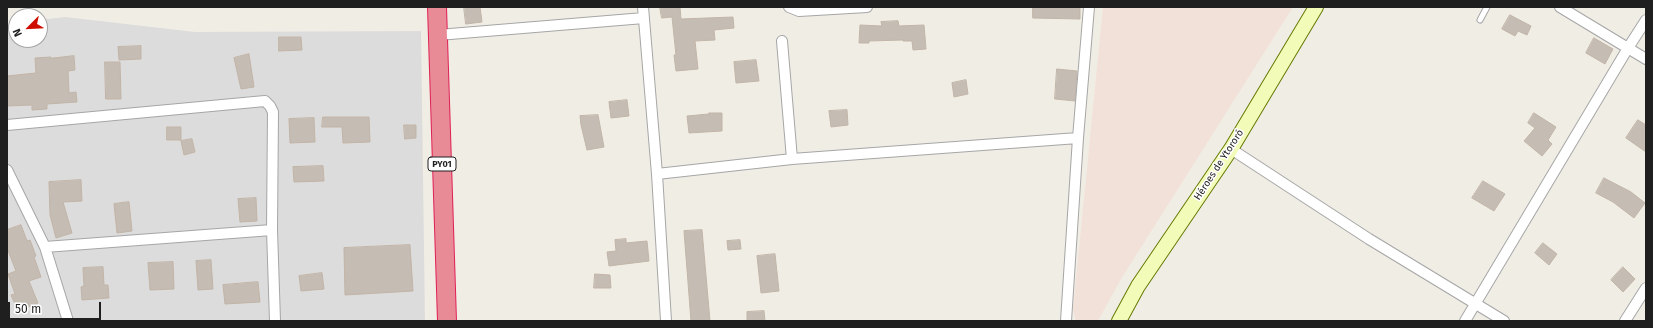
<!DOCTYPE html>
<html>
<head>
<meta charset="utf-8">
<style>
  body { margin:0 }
  #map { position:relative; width:1653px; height:328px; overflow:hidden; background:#f0ede5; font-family:"Fira Sans",sans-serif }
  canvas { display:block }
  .frame { position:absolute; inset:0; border:8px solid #1f1f1f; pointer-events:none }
  .north { position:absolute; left:8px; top:8px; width:40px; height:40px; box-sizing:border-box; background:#fff; border:1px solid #a5a5a5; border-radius:50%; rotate:246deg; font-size:11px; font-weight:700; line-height:16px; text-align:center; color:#1f1f1f }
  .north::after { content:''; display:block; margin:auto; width:14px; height:18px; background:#ce0e00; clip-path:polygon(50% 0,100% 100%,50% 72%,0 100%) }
  .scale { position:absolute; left:8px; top:302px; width:93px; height:18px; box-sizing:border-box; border:2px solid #1f1f1f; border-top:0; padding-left:5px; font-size:12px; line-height:14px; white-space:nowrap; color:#1f1f1f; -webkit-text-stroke:3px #fff; paint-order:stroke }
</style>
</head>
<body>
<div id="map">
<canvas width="1653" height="328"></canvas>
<div class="frame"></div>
<div class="north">N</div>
<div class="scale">50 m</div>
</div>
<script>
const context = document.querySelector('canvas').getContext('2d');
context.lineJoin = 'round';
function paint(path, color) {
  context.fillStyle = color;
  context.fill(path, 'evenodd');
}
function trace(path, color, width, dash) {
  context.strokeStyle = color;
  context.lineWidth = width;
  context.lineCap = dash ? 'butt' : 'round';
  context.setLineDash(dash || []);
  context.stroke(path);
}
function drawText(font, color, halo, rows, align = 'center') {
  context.font = font + ' "Fira Sans",sans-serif';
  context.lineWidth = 3;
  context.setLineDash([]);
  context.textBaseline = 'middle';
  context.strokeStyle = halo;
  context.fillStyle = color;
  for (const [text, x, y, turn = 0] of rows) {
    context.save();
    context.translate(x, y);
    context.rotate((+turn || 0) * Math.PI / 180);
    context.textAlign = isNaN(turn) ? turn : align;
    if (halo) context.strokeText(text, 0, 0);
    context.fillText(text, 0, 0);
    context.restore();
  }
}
const residential = new Path2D(`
  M65,17l130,15 226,-1 4,290h-418v-296l9,-1v16h24v-20z`);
const military = new Path2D(`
  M1103,7h190l-172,272 -22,40 -2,2h-21l-3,-11z`);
const building = new Path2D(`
  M464,7h16l2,15 -16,2z
  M660,7h20l1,12 52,-2 1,11 -20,2 1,10 -20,1 3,28 -22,2 -2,-16h2l-4,-38 -10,1z
  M1033,7h47v12l-47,-1z
  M1510,15l21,11 -4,9 -9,-4 -3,5 -13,-7z
  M898,21l1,5 25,-1 2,24 -13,1 -1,-9h-9v-1l-34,1v2h-10l1,-18 22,1 -1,-4z
  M279,37h22l1,13 -23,1z
  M1594,38l19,11 -8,15 -19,-11z
  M141,46v13l-22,1 -1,-13z
  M249,54l5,33 -13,2 -7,-31z
  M74,56l1,14 -7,1 1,22 7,-1 1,10 -30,2v5l-15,1v-5l-25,1v-30l29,-3 -1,-15 16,-1v1z
  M756,60l3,21 -23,2 -2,-21z
  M105,62h15l1,37h-15z
  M1057,69l20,2 -2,30 -20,-2z
  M966,80l2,14 -14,3 -2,-14z
  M627,100l2,16 -18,2 -2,-16z
  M847,110l1,15 -17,2 -2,-16z
  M709,113h13v18l-33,2 -2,-17 22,-2z
  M1534,113l22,14 -8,13 4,4 -10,12 -18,-15 11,-13 -7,-5z
  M598,115l6,32 -17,3 -6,-25 -1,-9z
  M323,117h46l1,25 -27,1 -1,-16h-20z
  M314,118l1,24 -25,1 -1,-24z
  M1638,120l8,5v27l-20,-14z
  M404,125h12v13l-11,1z
  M167,127h14v13h-14z
  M192,139l3,13 -11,3 -3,-14z
  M323,166l1,15 -30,1 -1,-15z
  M1604,178l27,14 14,11 -11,15 -21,-16 -17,-9z
  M81,180l1,21 -19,1 9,31 -16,5 -6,-23 -1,-33z
  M1483,181l22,13 -11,17 -22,-13z
  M256,198l1,23 -17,1 -2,-23z
  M129,202l3,29 -15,2 -3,-29z
  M21,225l6,16 3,-1 6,16 -2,1 7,20 -12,4 9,22 -20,8 -7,-16 4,-1 -7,-20 8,-3 -9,-23v-18z
  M702,230l8,91h-19l-7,-90z
  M626,239v4l21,-2 2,20 -40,5 -2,-14 9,-1 -1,-11z
  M740,240l1,9 -13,1 -1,-9z
  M1543,243l14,11 -8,11 -14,-12z
  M410,245l3,46 -68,4 -1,-47z
  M775,254l4,37 -18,2 -4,-37z
  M211,260l2,29 -15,1 -2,-29z
  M173,262l1,27 -24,1 -2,-27z
  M103,267l1,18h4l1,13 -27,2 -1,-13 3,-1 -1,-18z
  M1623,267l12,12 -12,13 -12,-12z
  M322,273l2,16 -23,2 -2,-15z
  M595,274l15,1 1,13h-17z
  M258,282l2,20 -35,2 -2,-19z
  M764,311l1,10h-18v-9z`);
const lane = new Path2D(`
  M1480,20l7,-13`);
const street = new Path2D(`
  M643,7l14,167 9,147
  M789,7l10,4 68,-4
  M1560,7l86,52
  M438,35l206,-17
  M782,41l10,118
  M7,125l258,-24 5,5 3,6 -1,118 3,91
  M1231,149l138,90 135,82
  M7,170l38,77 23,74
  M657,174l135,-15 286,-21
  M45,247l227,-17
  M1066,321l12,-183 11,-131
  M1465,321l163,-273 18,-28
  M1625,321l21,-33`);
const secondary = new Path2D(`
  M1119,321l19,-35 93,-137 85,-142`);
const highway = new Path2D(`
  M437,7l10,314`);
const shields = [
  [442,164,28]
];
const shieldNames = [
  ["PY01",442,164]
];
const streetNames = [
  ["Héroes de Ytororó",1219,165,-57]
];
paint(residential, '#dddcdc');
paint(military, '#f2e1d8');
paint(building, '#c5bcb4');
trace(building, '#c2b5a7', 1);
trace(lane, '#a6a6a6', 7);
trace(street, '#a6a6a6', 12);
trace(secondary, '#657a02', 16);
trace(highway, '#df2055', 20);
trace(lane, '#fff', 5);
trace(street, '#fff', 10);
trace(secondary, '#f3fbb8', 14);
trace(highway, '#e98b96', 18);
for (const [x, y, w] of shields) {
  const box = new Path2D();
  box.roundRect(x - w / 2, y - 7, w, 14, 3);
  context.fillStyle = '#fff';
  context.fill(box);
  trace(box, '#1f1f1f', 1);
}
drawText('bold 9px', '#1f1f1f', null, shieldNames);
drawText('10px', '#1f1f1f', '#fff', streetNames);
</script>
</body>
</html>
